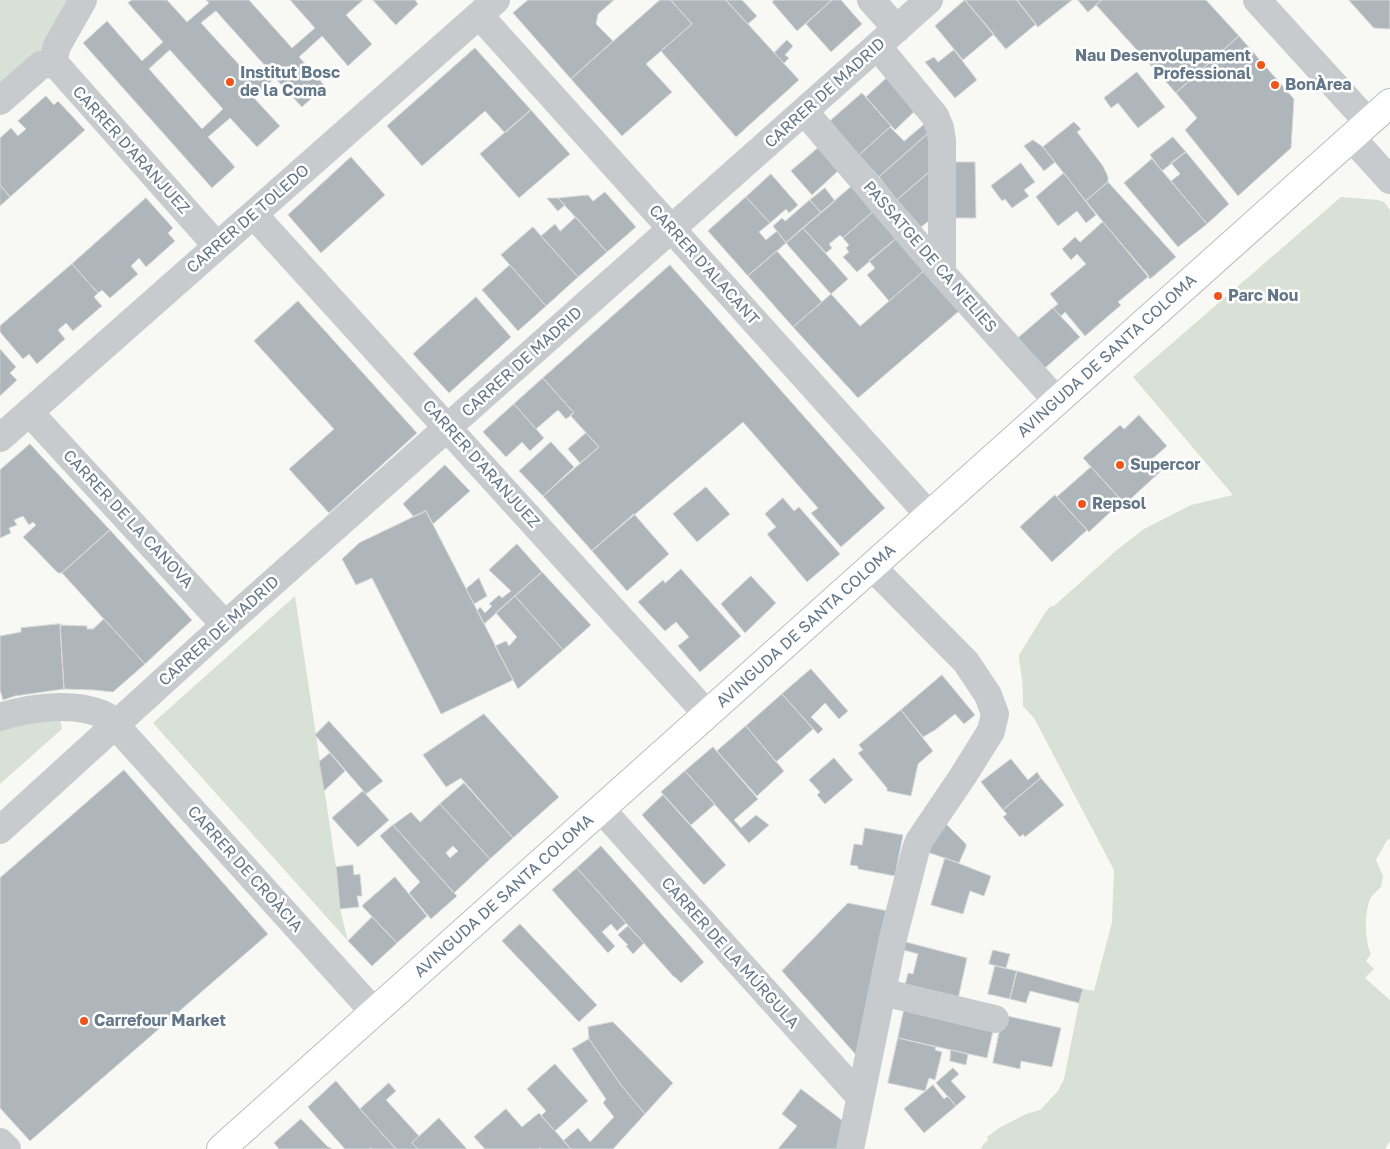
<!DOCTYPE html>
<html>
<head>
<meta charset="utf-8">
<style>
  body { margin:0 }
  canvas { display:block; background:#f8f8f5 }
</style>
</head>
<body>
<canvas width="1390" height="1149"></canvas>
<script>
const context = document.querySelector('canvas').getContext('2d');
context.lineJoin = 'round';
function paint(path, color) {
  context.fillStyle = color;
  context.fill(path, 'evenodd');
}
function trace(path, color, width, dash) {
  context.strokeStyle = color;
  context.lineWidth = width;
  context.lineCap = dash ? 'butt' : 'round';
  context.setLineDash(dash || []);
  context.stroke(path);
}
function drawText(font, color, halo, rows, align = 'center') {
  context.font = font + ' "Golos Text",sans-serif';
  context.lineWidth = 5;
  context.setLineDash([]);
  context.textBaseline = 'middle';
  context.strokeStyle = halo;
  context.fillStyle = color;
  for (const [text, x, y, turn = 0] of rows) {
    context.save();
    context.translate(x, y);
    context.rotate((+turn || 0) * Math.PI / 180);
    context.textAlign = isNaN(turn) ? turn : align;
    if (halo) context.strokeText(text, 0, 0);
    context.fillText(text, 0, 0);
    context.restore();
  }
}
const green = new Path2D(`
  M0,0h75l-30,47 -45,40z
  M1341,197l37,3 6,2 6,8v629l-3,1 -11,20 7,16 -2,11c-4,4 -8,7 -11,12 -6,15 -5,42 1,55l-5,7 8,8 -9,9 25,22v141l-5,8h-404l1,-3 6,-6 -1,-3 12,-9 27,-14 14,-4 18,-19 6,-12 15,-76 4,-14 11,2 18,-69 2,-52 -80,-152 -11,-12c0,-11 0,-23 -2,-34 -1,-6 -2,-11 -2,-17l26,-42 6,-7h3l64,-57 26,-20 47,-24 42,-10 -100,-118z
  M295,596l41,271 4,42 8,32 -195,-218z
  M60,718l2,11 -62,55v-57z`);
const building = new Path2D(`
  M132,0h35l20,22 22,-19 -3,-3h43l43,48 23,-20 -25,-28h73l-17,15 26,29 -24,22 -26,-30 -23,21 26,29 -23,21 -27,-29 -22,19 27,29 -23,21 -27,-29 -22,19 27,30 -23,21 -129,-145 24,-22 35,40 21,-19 -35,-39zM216,11l52,58 -14,12 -53,-58zM170,50l53,59 -21,20 -53,-60z
  M373,0h42l3,4 -22,21z
  M528,0h86l-16,14 -2,10 17,17 -42,38 -58,-66z
  M660,0h11l21,24 -46,40 26,28 -50,44 -51,-57z
  M671,0h55l73,80 -63,57 -75,-86 31,-27z
  M726,0h16l15,16 -9,8z
  M775,0h57l-35,31 -25,-29z
  M832,0h9l21,24 -31,28 -25,-28z
  M965,0l29,34 -31,26 -28,-34z
  M965,0h52l19,24 -30,25z
  M1017,0h55l-34,27z
  M1078,0h24l-14,12z
  M1102,0h104l33,36 -63,57 -80,-88z
  M1349,0h41v29l-16,-1z
  M1239,36l55,63 -3,49 -53,48 -53,-66 12,-12 -21,-25z
  M787,40l6,6 -8,9 4,3 -5,5 -10,-10z
  M475,48l56,62 -26,23 -20,-22 -63,55 -35,-40z
  M954,50l23,30 -22,18 -30,-36 9,-5 4,5z
  M1137,72l28,35 -27,21 -20,-25 -7,5 -7,-10z
  M891,74l28,33 -24,23 -29,-33z
  M862,93l29,33 -32,29 -30,-33z
  M46,96l8,9 4,-4 27,29 -75,67 -10,-12v-47l11,-10 7,8 8,-7 -8,-8z
  M531,110l39,44 -51,44 -39,-44z
  M927,122l5,8 -53,47 -20,-22 31,-28 14,14z
  M1074,122l7,7 -4,3 26,34 5,11v5l-22,19 -43,-54z
  M932,130l3,37 -38,33 -18,-23z
  M1173,137l13,15 -24,19 -12,-16z
  M1033,140l10,7 12,15 -11,9 -20,-25z
  M818,148l20,23 -26,24 -21,-24z
  M1186,152l43,52 -22,20 -36,-43 9,-7 -9,-11z
  M351,157l34,38 -64,58 -33,-38z
  M1152,159l55,65 -29,23 -54,-64z
  M947,162h28l1,56h-29z
  M1021,163l14,19 -11,8 5,6 -17,12 -7,-9 -3,2 -11,-15z
  M935,167v49l-14,11 -24,-27z
  M1064,173l32,42 -10,8 -9,-12 -19,15 -22,-29z
  M771,174l27,31 -9,8 -3,-4 -16,14 -24,-26z
  M1108,182l68,75 -26,22 -64,-78z
  M0,185l10,12 -10,9z
  M852,186l22,25 -31,27 -3,-3 -11,9 3,4 -6,5 -23,-25z
  M825,188l10,13 -14,12 -11,-13z
  M605,192l31,35 -29,25 -49,-54 30,-3 5,6z
  M746,197l24,26 -11,9 7,8 11,-9 9,12 -38,33 -40,-45z
  M146,198l27,30 -5,5 7,8 -29,26 -7,-9 -8,8 7,8 -28,24 -8,-8 -4,3 -26,-29z
  M547,198h11l7,7 -7,6z
  M810,200l11,13 -35,30 -13,-17 9,-8 3,3z
  M874,211l23,27 -40,34 -14,-15 6,-5 -3,-4 3,-3 -6,-7z
  M576,217l31,35 -29,25 -37,-41 14,-12 5,7z
  M1103,222l46,54 -31,26 3,3 -36,31 -20,-24 -4,4 -8,-8 5,-4 -8,-10 36,-30 -9,-10 -6,6 -9,-11 13,-12 5,5z
  M533,227l45,50 -32,29 -45,-51z
  M803,228l45,51 -17,15 -45,-51z
  M897,238l28,32 -36,31 -22,-26 8,-7 -6,-7z
  M777,251l45,51 -29,25 -45,-51z
  M72,264l26,29 -4,4 8,9 -29,25 -7,-8 -8,7 7,9 -28,25 -8,-10 -6,5 -23,-27v-6z
  M510,265l36,41 -28,25 -36,-41z
  M670,265l215,243 -44,39 -30,-34 7,-5 -75,-86 -151,129 -49,-55 56,-49 -29,-32 4,-2 -31,-35z
  M925,270l34,41 -101,87 -65,-71 38,-33 29,32z
  M476,297l35,40 -62,56 -36,-39z
  M298,301l119,132 -88,80 -40,-44 45,-40 -80,-88z
  M1053,308l27,29 -35,31 -27,-30z
  M0,349l16,18 -6,6 7,7 -17,16z
  M543,378l31,35 -8,6 -8,-9 -22,19 -22,-25z
  M514,404l30,34 -14,13 -8,-9 -16,15 -23,-25z
  M1139,415l28,31 -16,14 10,11 -36,33 -42,-46 37,-33 4,4z
  M586,433l13,14 -19,16 -12,-14z
  M551,442l23,25 -31,29 -24,-25z
  M30,444l80,86 -48,43h-4l-35,-36 13,-12 -3,-3 -4,3 -6,-9 -9,4 3,5 -8,3 2,5 -11,5v-68z
  M445,465l25,26 -37,33 -7,-13 -12,6 -11,-13z
  M1091,467l31,34 -33,31 -32,-35z
  M706,487l24,27 -33,28 -24,-28z
  M1055,495l32,35 -35,32 -32,-35z
  M783,498l11,13 5,-4 41,47 -33,28 -40,-48 9,-7 -11,-13z
  M426,511l87,169 -72,34 -69,-136 -16,7 -14,-26 17,-16z
  M634,514l35,40 -42,37 -35,-40z
  M110,530l82,90 -47,44 -83,-91z
  M517,544l25,28 -58,52 -7,-13 3,-4 5,6 7,-7 -3,-2 10,-9 3,3 9,-7 -22,-21z
  M681,569l60,67 -41,36 -22,-26 11,-9 -13,-15 -11,9 -27,-29 25,-22 2,3z
  M542,572l49,53 -28,25 -48,-54z
  M751,576l25,27 -31,30 -24,-29z
  M479,578l8,18 -13,8 -8,-15z
  M515,596l48,54 -45,39 -23,-43 11,-5 3,5 8,-9 -21,-24z
  M104,619l41,45 -32,28 -19,-2 -30,-1 -4,-64 27,1v3h6z
  M60,624l4,65 -49,7 -12,4 -3,-10v-54l21,-4v-4z
  M811,669l37,42 -9,8 -14,-16 -14,14 12,12 -5,5 -36,-40z
  M942,675l33,40 -11,9 -9,-10 -20,16 -12,7 -22,-27z
  M782,694l31,35 -37,33 -30,-36z
  M901,710l32,41 -15,13 -7,32 -24,-5v-3l-29,-35 5,-3 -4,-5z
  M484,714l75,83 -46,41 -52,-60 -15,9 -23,-32z
  M329,721l54,60 -17,13 -51,-59z
  M746,726l38,45 -27,25 -40,-45z
  M713,747l45,52 -24,21 7,8 15,-13 13,10 -20,18 -64,-72z
  M330,753l15,18 -21,20 -5,-29z
  M834,758l19,22 -28,24 -8,-9 3,-3 -11,-12z
  M1011,759l17,21 9,-8 4,6 -38,32 -22,-28z
  M124,770l144,164 -238,207 -30,-33v-230z
  M685,771l30,33 -24,21 -30,-33z
  M1041,778l23,27 -39,32 -2,-3 -3,3 -17,-20 4,-3 -4,-4z
  M464,783l49,55 -23,21 -50,-55z
  M363,791l26,29 -31,27 -26,-29z
  M663,795l63,70 -22,20 -62,-70z
  M440,804l50,55 -36,34 -61,-68 18,-13 9,10zM453,846l5,5 -8,7 -4,-5z
  M945,823l21,21v3l-7,16 -32,-11z
  M393,825l64,71 -26,23 -22,-26 11,-11 -40,-46z
  M865,828l38,7 -8,41 -37,-7v-3l-8,-1 4,-21 8,1z
  M601,846l103,116 -23,21 -6,-6h-1l-97,-109z
  M945,858l46,18 -7,20 -14,-5 -7,23 -32,-9z
  M353,865l1,10 6,-1 2,22h-5l2,11 -19,2 -4,-42z
  M577,868l49,55 -9,8 -6,-7 -9,8 13,14 -7,7 -56,-63z
  M395,877l32,39 -30,27 -35,-37z
  M848,903l40,8 -31,145 -75,-85z
  M372,917l25,26 -25,23 -24,-25z
  M520,924l77,81 -18,17 -77,-81z
  M628,926l16,17 -11,11 -7,-8 2,-1 -10,-10z
  M902,941l65,17 -9,41 -53,-14 3,-12 5,1 5,-20 -18,-5z
  M993,950l17,4 -4,14 -17,-4z
  M995,966l22,5 -7,28 -22,-5z
  M1017,971l66,18 -4,14 -49,-12 -4,12 -16,-4z
  M905,1005l88,26 -6,27 -89,-20z
  M1003,1015l58,13 -9,39 -31,-6 -1,8 -27,-6z
  M613,1022l60,61 -28,31 -24,-29 -32,-46 -1,-12z
  M898,1038l38,9 -1,3 7,2 -7,28 -6,-2 -4,13 -37,-8z
  M589,1039l32,46 24,29 -32,35h-42l-8,-8 15,-13 12,14 24,-25 -11,-14 3,-4 -34,-50z
  M951,1050l17,4 -2,11 -16,-4z
  M555,1064l33,37 -33,30 -14,-15 5,-5 -19,-22z
  M953,1068l6,6 -8,7 15,16 -10,9 -20,-23z
  M336,1081l24,28 36,40h-24l-1,-1 -2,1h-24l-34,-38 -3,-4z
  M389,1083l7,8 -10,9 33,36 -7,7 6,6h-22l-36,-40z
  M933,1085l11,14 4,-3 8,10 -32,27 -20,-24z
  M801,1089l42,32 -5,28h-60l19,-23 -15,-12z
  M506,1109l16,18 17,-14 32,36h-30l-1,-1 -2,1h-53l-11,-12z
  M439,1118l28,31h-49l-6,-6z
  M301,1119l26,27 5,3h-53l-5,-6z`);
const minor = new Path2D(`
  M871,0l26,29
  M1257,0l111,122
  M479,15l450,500
  M878,47l57,69 5,12 2,13v132
  M52,64l5,-18 26,-46
  M0,101l41,-36 11,-1 6,3 159,179
  M804,111l138,162 115,128
  M1351,137l39,43
  M254,215l453,499
  M30,413l195,212
  M0,438l496,-438
  M0,717c31,-10 78,-16 108,0l266,295
  M601,809l259,288
  M0,830l225,-205 704,-625
  M882,992l113,27
  M0,1142l7,7
  M850,1149l43,-211 23,-89 3,-8 44,-65 28,-45 4,-17 -7,-19 -22,-33 -94,-95`);
const major = new Path2D(`
  M221,1149l1169,-1046`);
const markers = [
  [1261,65,5,"#f1551c"],
  [230,82,5,"#f1551c"],
  [1275,85,5,"#f1551c"],
  [1218,296,5,"#f1551c"],
  [1120,465,5,"#f1551c"],
  [1082,504,5,"#f1551c"],
  [84,1021,5,"#f1551c"]
];
const poiNames = [
  ["Nau Desenvolupament",1251,56,"right"],
  ["Professional",1251,74,"right"],
  ["Institut Bosc",240,73],
  ["de la Coma",240,91],
  ["BonÀrea",1285,85],
  ["Parc Nou",1228,296],
  ["Supercor",1130,465],
  ["Repsol",1092,504],
  ["Carrefour Market",94,1021]
];
const streetNames = [
  ["CARRER DE MADRID",825,93,-42],
  ["CARRER D'ARANJUEZ",131,150,48],
  ["CARRER DE TOLEDO",248,219,-41],
  ["PASSATGE DE CA N'ELIES",930,257,49],
  ["CARRER D'ALACANT",704,265,48],
  ["AVINGUDA DE SANTA COLOMA",1107,356,-42],
  ["CARRER DE MADRID",522,362,-42],
  ["CARRER D'ARANJUEZ",481,464,48],
  ["CARRER DE LA CANOVA",128,519,47],
  ["AVINGUDA DE SANTA COLOMA",806,626,-42],
  ["CARRER DE MADRID",219,631,-42],
  ["CARRER DE CROÀCIA",245,869,48],
  ["AVINGUDA DE SANTA COLOMA",504,896,-42],
  ["CARRER DE LA MÚRGULA",730,953,48]
];
paint(green, '#d9e0d5');
paint(building, '#aeb6bc');
trace(building, '#d9dad7', 1);
trace(major, '#babec2', 30);
trace(minor, '#c7cbce', 28);
trace(major, '#fff', 28);
for (const [x, y, r, color] of markers) {
  const dot = new Path2D();
  dot.arc(x, y, r, 0, 2 * Math.PI);
  context.fillStyle = color;
  context.fill(dot);
  trace(dot, '#fff', 2);
}
drawText('bold 16px', '#647788', '#fff', poiNames, 'left');
drawText('16px', '#647788', '#fff', streetNames);
</script>
</body>
</html>
